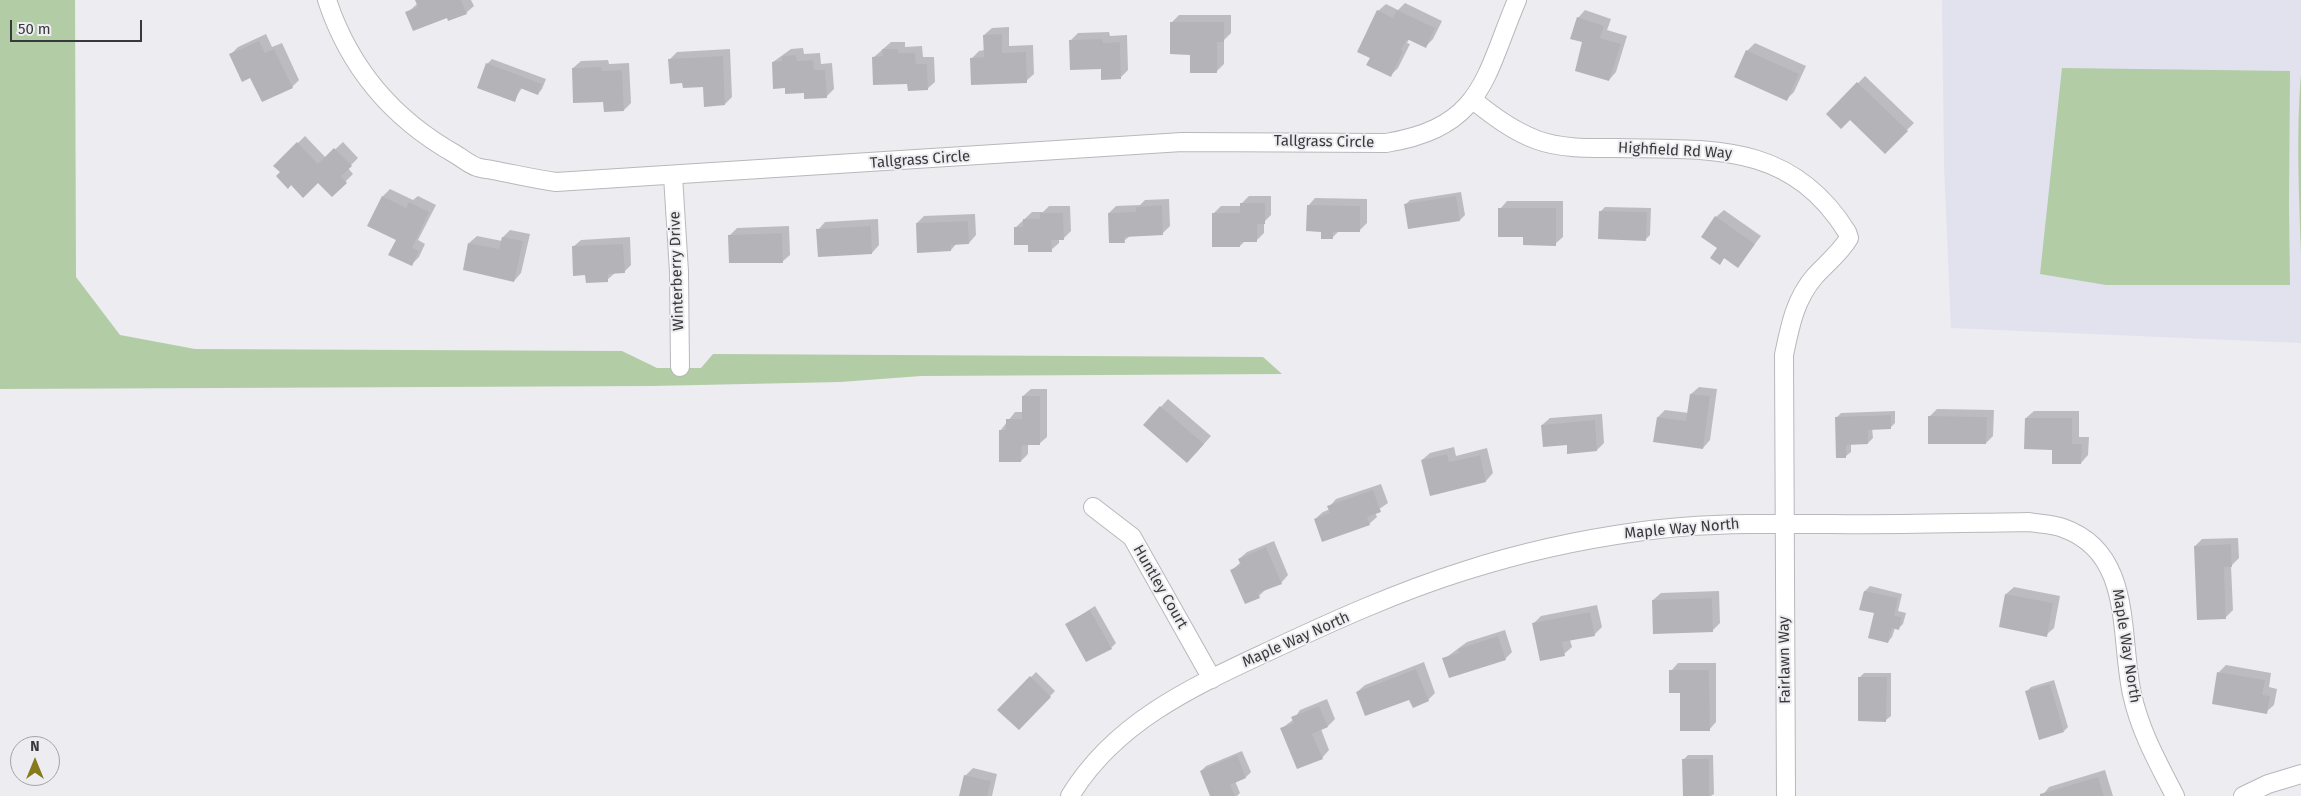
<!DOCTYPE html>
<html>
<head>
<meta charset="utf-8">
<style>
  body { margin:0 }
  #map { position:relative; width:2301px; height:796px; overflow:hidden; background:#ececf1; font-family:"Fira Sans",sans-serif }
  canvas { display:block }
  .north { position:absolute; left:10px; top:736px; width:50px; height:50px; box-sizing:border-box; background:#ececf1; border:1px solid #a4a4a8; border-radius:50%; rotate:0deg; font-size:14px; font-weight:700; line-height:20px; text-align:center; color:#38393a }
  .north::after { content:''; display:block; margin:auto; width:18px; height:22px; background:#87791e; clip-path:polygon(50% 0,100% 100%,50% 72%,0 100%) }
  .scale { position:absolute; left:10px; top:20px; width:132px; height:22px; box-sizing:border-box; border:2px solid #38393a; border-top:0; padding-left:6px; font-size:15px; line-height:18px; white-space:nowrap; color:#38393a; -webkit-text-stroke:4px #ececf1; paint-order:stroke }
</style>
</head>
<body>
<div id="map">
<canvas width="2301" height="796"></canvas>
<div class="north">N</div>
<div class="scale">50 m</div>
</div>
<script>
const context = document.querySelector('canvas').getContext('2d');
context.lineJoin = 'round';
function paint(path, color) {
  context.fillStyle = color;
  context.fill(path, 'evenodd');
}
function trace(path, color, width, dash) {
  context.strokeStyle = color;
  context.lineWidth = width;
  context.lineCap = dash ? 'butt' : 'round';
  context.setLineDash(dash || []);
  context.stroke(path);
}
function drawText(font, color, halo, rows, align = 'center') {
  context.font = font + ' "Fira Sans",sans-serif';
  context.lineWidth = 4;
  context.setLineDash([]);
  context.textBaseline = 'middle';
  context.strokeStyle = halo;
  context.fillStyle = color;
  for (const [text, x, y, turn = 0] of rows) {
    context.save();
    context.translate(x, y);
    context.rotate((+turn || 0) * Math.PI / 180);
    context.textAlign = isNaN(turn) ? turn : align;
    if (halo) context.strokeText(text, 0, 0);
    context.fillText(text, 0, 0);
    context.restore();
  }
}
const built = new Path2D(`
  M1942,0h359v343l-350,-15 -7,-163z`);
const green = new Path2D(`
  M0,0h75l1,277 44,58 75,14 427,2 35,17h44l12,-14 550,3 19,17 -361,2 -81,6 -189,4 -651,3z
  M2062,68l228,3 -1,133 1,81h-184l-66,-11z
  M2301,73v182c-2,-61 -5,-121 0,-182z`);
const shadow = new Path2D(`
  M416,0h55l3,6 -8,7h-59l10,-9z
  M1405,3l37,18 -9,18 -7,7 -17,-7 -2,4 3,1 -12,24 -7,7 -13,-64 8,-7 12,6z
  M1585,10l26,9 -4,11 20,6 -11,36 -7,8 -26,-39 -5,-23z
  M1179,15h52v18l-7,7v24l-8,8 -25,-19 -19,-31z
  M1009,27v19l24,-1 1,29 -8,7 -54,-23 7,-7 6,-1 -1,-15 8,-7z
  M1109,32l1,4 17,-1 1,35 -7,7 -19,-9 -31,-28 7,-7z
  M266,34l6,13 10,-4 17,37 -7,7 -41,-10 -20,-23 7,-7z
  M891,42h14v5l17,-1 1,11h11l1,25 -8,7 -53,-32z
  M1755,43l51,23 -12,26 -8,8 -39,-49z
  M803,48l1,6 16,-1 1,11 11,-1 2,26 -8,8 -40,-10 -13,-25 18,-13z
  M730,49l2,48 -7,7 -21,-18 -20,-4 -14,-23 7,-7z
  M492,59l54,20 -4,10 -4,5 -16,-6 -8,12 -27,-36z
  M608,60l1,4 20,-1 2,40 -7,7 -20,-9 -31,-33 8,-7z
  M1865,76l49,47 -29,29 -35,-34 -22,-4z
  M305,136l21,22 17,-16 15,16 -10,10 5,6 -21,21 -14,-13 -37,-10 -6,-6z
  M390,189l23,11 5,-4 18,9 -18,35 7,4 -6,13 -8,8 -14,-26 -14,-43z
  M1461,192l4,23 -5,5 -54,-16 4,-4z
  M1249,196h22v19l-7,7v11l-8,8h-11l-5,5 -27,-32 8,-8h20v-2z
  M1315,198l52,1v24l-8,8 -19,-1 -8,8 -10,-8 -14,-24z
  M1169,199l1,27 -8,8 -31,1 -7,6 -15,-28 7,-7 24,-1 5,-5z
  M1507,201h56v36l-8,7 -31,-8 -24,-27z
  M1049,206h21l1,25 -8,8h-4v4l-8,7 -22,-6 -14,-16 17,-16h11z
  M1605,207l46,1 -1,27 -4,4 -46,-27z
  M1724,210l37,26 -23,30 -13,-9 -5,6 -4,-46z
  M975,214l1,21 -7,8h-12l-6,7 -34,-27 7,-7z
  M878,219l1,26 -7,8 -54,-23 7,-8z
  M789,226l1,29 -8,7 -52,-27 7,-7z
  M510,230l20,4 -9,39 -7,8 -45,-38 8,-7 25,5 1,-4z
  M630,237l1,28 -7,7 -9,1 -8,7 -20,-6 -14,-27 8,-7z
  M1699,387l18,2 -7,51 -7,8 -45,-31 7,-7 24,3 2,-19z
  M1031,389h16v48l-8,7h-11v10l-7,7 -21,-30 15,-19h8v-16z
  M1168,399l43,37 -16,18 -50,-29z
  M1937,409l57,1 -1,26 -7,7 -57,-26z
  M1895,411v12l-5,5h-18l1,10 -5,5 -17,1v8l-5,4 -10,-38 5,-5z
  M2034,411h45v26h10l-1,18 -7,8 -28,-14 -27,-31z
  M1602,414l2,29 -7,7 -55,-25 8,-7z
  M1454,447l2,9 31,-8 6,25 -7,8 -55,13 -9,-34 8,-7z
  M1381,484l7,19 -13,9 2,5 -8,7 -54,-5 8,-7 7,-3 -1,-2 7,-8z
  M2238,538l1,20 -8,8 2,44 -7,7 -31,-71 7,-7z
  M1274,541l14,34 -7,8 -14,5 -8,8 -27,-26 9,-8 -2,-3 8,-7z
  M1870,586l32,8 -4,17 8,2 -3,11 -4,4h-4l-3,9 -4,5 -12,-30 -15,-3 4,-18z
  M2014,587l46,9 -6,32 -8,7 -40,-41z
  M1719,591l1,32 -8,8 -59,-31 8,-7z
  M1597,605l5,22 -8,8 -24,5 2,7 -8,7 -30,-31 7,-7z
  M1095,606l21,37 -5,5 -44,-24z
  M1505,630l7,22 -7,7h-61l23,-17z
  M1424,662l11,31 -7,7 -71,-8 8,-7z
  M1678,663h38v59l-7,8 -28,-38 -10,-21z
  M2226,665l45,8 -2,14 8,2 -3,16 -8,7 -47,-40z
  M1036,672l19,19 -36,37 -20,-18z
  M1864,673h27v43l-5,4 -27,-42z
  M2054,680l14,47 -4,4 -38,-39 5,-5z
  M1327,699l8,20 -7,7 -7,3 8,21 -7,8 -41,-29 13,-10 6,-9z
  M1242,751l9,21 -5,5 -11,4 5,12 -3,3h-26l-10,-25 5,-5z
  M1688,755h25l1,39 -3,2h-27l-1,-36z
  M973,768l24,6 -5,22h-32l5,-20z
  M2105,770l8,26h-71l7,-9z`);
const building = new Path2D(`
  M415,0h46l6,14 -19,7 -1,-3 -34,13 -8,-19 13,-5z
  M1377,10l16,8 4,-8 38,18 -9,20 -19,-9 -6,11 2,1 -12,26 -25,-12 4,-7 -13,-6z
  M1577,17l27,9 -4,12 21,6 -12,37 -34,-10 7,-29 -12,-3z
  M1170,22h54v20h-7v31h-27v-18l-20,-1z
  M1002,34v19l24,-1 1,31 -56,2 -1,-27 14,-1 -1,-22z
  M1102,39l1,4 17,-1 1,37 -20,1v-11l-31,1 -1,-30z
  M259,41l6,12 9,-4 19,39 -31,14 -12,-24 -8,4 -13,-28z
  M882,49h16v4h17l1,11h11l1,26 -20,1 -1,-7 -34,1 -1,-28 11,-1z
  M1746,50l53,24 -12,27 -53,-24z
  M796,55l1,6 16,-1 1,10h11l2,28 -23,1v-6l-19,1v-6l-12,1 -1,-27 10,-1v-5z
  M723,56l2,49 -21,2 -1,-20 -20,1 -1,-5 -12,1 -2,-25z
  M486,63l56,21 -4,11 -18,-7 -5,14 -38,-14z
  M601,67l1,4 20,-1 2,41 -20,1 -1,-10 -30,1 -1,-35z
  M1857,82l51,49 -23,23 -35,-34 -9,9 -15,-15z
  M297,142l21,22 16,-16 18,18 -11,10 6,7 -15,14 -14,-14 -15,15 -12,-13 -3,4 -12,-13 4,-4 -7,-6z
  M382,196l24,12 3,-6 20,10 -17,36 7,3 -7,15 -24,-11 8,-15 -29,-14z
  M1456,196l4,25 -52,8 -4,-25z
  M1240,203h25v21h-8v18h-17v5h-28v-34h28z
  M1162,205l1,30 -39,2 1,6h-16l-1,-30 28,-1v-5z
  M1307,205l53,1v26h-27v7h-12v-7l-15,-1z
  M1498,208h58v38l-33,-1v-8h-25z
  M1599,211l48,1 -1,29 -48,-2z
  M1040,213h23l1,27h-13l1,12h-24v-7h-14v-18h9v-8h17z
  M1715,216l40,28 -17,24 -14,-10 -4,7 -10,-7 7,-10 -16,-11z
  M968,221l1,23 -18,1v6l-34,2 -1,-30z
  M871,226l1,28 -54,3 -2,-28z
  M782,233l1,30h-54l-1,-28z
  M502,237l21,4 -9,41 -51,-12 5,-27 31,6z
  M623,244l2,29 -17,1v8l-22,1 -1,-8 -12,1 -1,-30z
  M1690,394l20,2 -7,53 -50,-7 4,-25 29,4z
  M1022,396h18v49h-18l-1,17h-22v-32h7v-11h16z
  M1160,406l44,38 -17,19 -44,-38z
  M1891,415v14l-23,1v14l-22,1v13h-10l-1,-41z
  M1928,416l59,1 -1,27h-58z
  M2025,418h47v26h10l-1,20h-29v-14l-28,-1z
  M1595,420l2,31 -30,3v-9l-24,2 -2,-22z
  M1447,454l2,8 31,-7 6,27 -56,14 -9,-36z
  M1373,490l8,22 -14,5 3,8 -48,17 -8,-23 16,-6 -3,-7z
  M2231,544l1,23h-8l2,52 -29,1 -3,-74z
  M1266,547l16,37 -24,9 2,5 -15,6 -15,-34 11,-5 -3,-6z
  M1864,591l34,7 -4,18 8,1 -3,13 -7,-2 -4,15 -20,-5 6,-25 -15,-3z
  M2005,594l48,9 -6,34 -48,-10z
  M1712,598l1,34 -60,2 -1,-34z
  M1090,610l22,39 -26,13 -21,-38z
  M1590,612l5,24 -33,6 3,14 -25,5 -8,-38z
  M1498,636l8,24 -57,18 -7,-20 17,-5 -1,-4z
  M1416,669l13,32 -16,7 -4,-8 -44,16 -9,-24z
  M1669,670h40l1,61h-30v-38h-11z
  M2217,672l48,8 -3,15 8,1 -3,18 -55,-10z
  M1030,676l21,21 -32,33 -22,-20z
  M1858,677h29l-1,45 -28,-1z
  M2050,684l14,48 -25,8 -14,-49z
  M1319,706l9,21 -16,7 11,25 -26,10 -17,-41 14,-5 -3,-6z
  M1237,755l9,23 -16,7 5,11h-25l-10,-25z
  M1682,759h27v37h-26z
  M964,775l27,6 -4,15h-28z
  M2098,777l6,19h-64v-2z`);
const street = new Path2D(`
  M327,0c22,67 66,119 128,154 7,4 15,11 22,13 5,2 11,2 15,3 22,4 42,9 64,12l626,-40 204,1c97,-16 98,-65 131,-143
  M1473,100c20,16 40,31 64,40 25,9 53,8 79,8 94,2 174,-7 231,84l2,6c-9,15 -22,25 -34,38 -20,23 -25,50 -31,79l2,441
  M673,176l6,96 1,95
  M1093,507l39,30 80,142
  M1070,796c45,-74 122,-109 197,-144 64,-30 130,-60 197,-81 56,-18 114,-31 172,-39 65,-10 131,-8 196,-8 66,1 132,-1 197,-2 11,2 24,2 34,6 71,25 56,108 69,166 8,37 26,69 43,102
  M2243,796l25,-12 33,-10`);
const streetNames = [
  ["Tallgrass Circle",1324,142,1],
  ["Highfield Rd Way",1675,151,3],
  ["Tallgrass Circle",920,160,-4],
  ["Winterberry Drive",677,271,-92],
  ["Maple Way North",1682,529,-5],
  ["Huntley Court",1160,587,60],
  ["Maple Way North",1296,640,-24],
  ["Maple Way North",2126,646,81],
  ["Fairlawn Way",1785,660,-91]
];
paint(built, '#e1e2ee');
paint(green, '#b2cca5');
paint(shadow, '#0003');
paint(building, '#b4b3b7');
trace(street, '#b8b8bc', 20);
trace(street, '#fff', 18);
drawText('15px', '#38393a', '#ececf1', streetNames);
</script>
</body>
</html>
